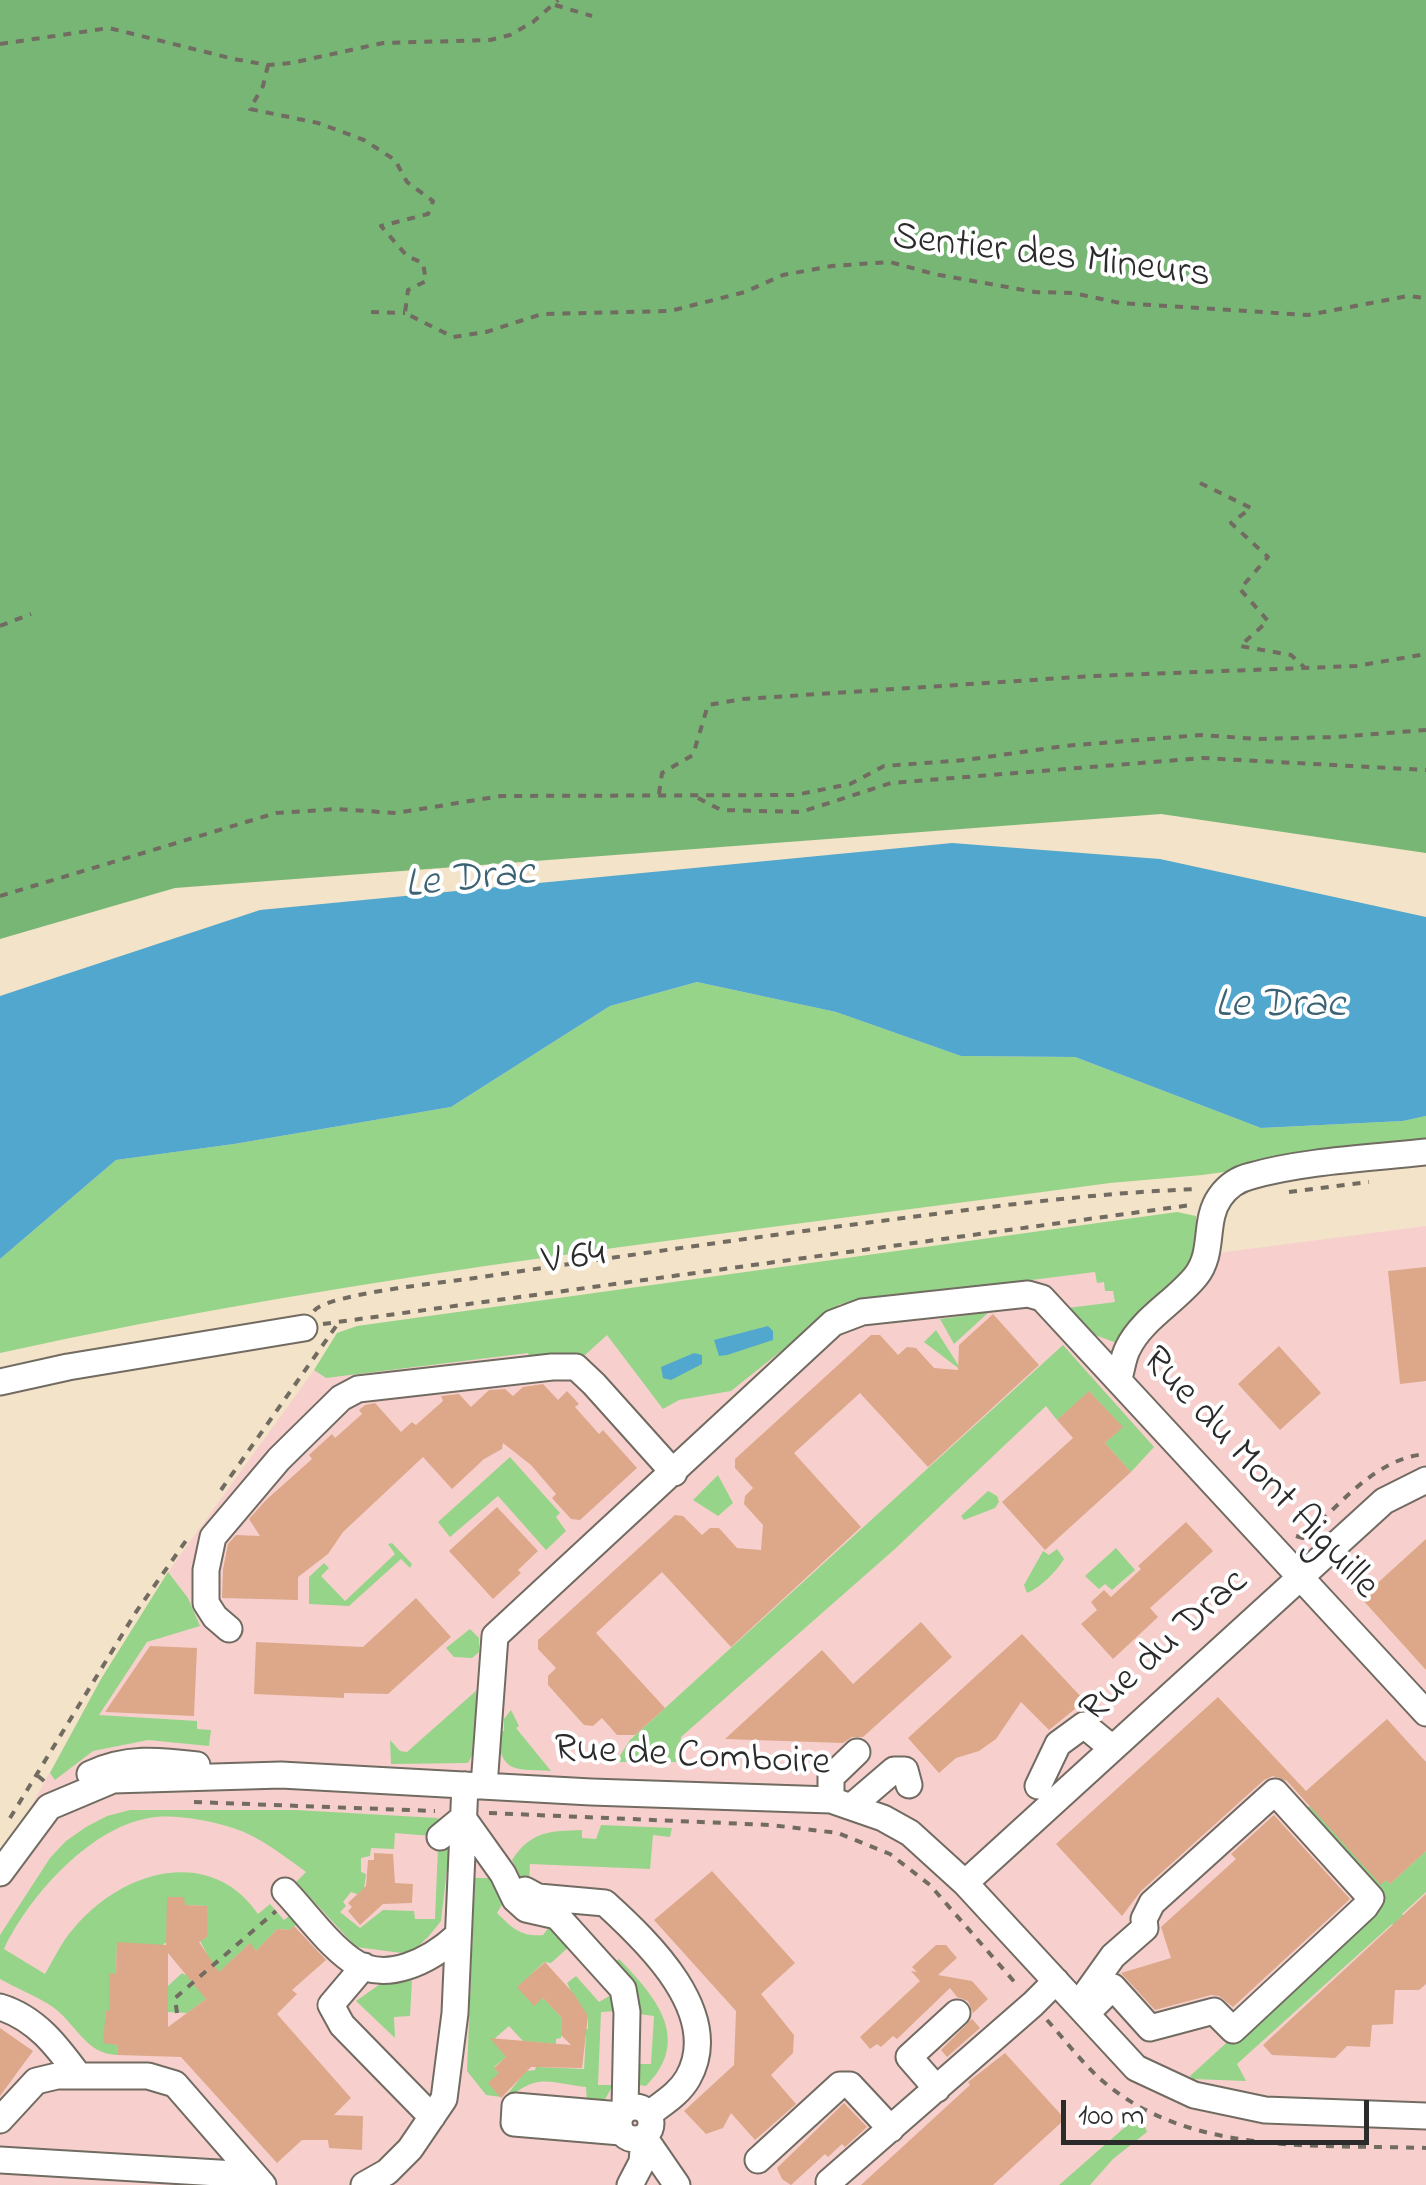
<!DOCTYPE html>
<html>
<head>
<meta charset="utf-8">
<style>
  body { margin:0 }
  #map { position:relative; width:1426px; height:2185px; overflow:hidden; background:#f3e3c8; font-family:"Indie Flower",sans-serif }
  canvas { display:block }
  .scale { position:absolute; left:1061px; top:2100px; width:308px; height:45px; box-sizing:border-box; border:5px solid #2b2b2b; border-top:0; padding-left:12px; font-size:30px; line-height:35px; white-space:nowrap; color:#2b2b2b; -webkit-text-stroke:8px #fff; paint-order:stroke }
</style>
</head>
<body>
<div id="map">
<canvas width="1426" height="2185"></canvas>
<div class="scale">100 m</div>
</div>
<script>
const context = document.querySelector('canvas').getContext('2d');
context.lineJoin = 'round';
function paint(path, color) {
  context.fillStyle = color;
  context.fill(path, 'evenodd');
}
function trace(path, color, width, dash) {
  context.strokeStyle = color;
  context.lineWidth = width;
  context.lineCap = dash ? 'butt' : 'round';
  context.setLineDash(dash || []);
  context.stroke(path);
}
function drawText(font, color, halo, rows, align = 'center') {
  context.font = font + ' "Indie Flower",sans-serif';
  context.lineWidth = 8;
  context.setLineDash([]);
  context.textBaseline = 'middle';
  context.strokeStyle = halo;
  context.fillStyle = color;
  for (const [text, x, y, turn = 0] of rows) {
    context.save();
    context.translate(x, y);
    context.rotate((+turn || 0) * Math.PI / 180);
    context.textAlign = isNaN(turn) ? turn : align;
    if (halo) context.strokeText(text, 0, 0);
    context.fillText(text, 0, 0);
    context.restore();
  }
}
const built = new Path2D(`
  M1426,1226v959h-1426v-322l101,-184 67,-107 146,-202z`);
const green = new Path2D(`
  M697,982l139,30 125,44 114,1 186,71 142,-7 23,-5v29l-224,30 -92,8c-371,50 -744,89 -1110,170v-94l116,-99 118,-16 217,-37 159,-101z
  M1177,1212l19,4 3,27 -5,23 -72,79 -27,-10 -27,-27 47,-6 -2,-11h-8l-1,-9 -7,1 -2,-11 -255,32 -109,87 -52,9 -16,9 -56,-74 -22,20 -55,5 -2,-7 -202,25 -12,-8 23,-37 20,-7z
  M989,1312l-35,32 -14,-25z
  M936,1330l26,41 -38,-29z
  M1063,1345l91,102 -23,25 -26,-29 17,-16 -32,-35 -33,28 -11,-14 -150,142 -215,189 -2,25h-63l14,-22z
  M510,1457l50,56 -4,4 10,14 -20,19 -48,-54 -48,41 -12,-15z
  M718,1475l15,28 -15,13 -25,-16z
  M988,1491l9,5 2,6 -4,6 -31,12 -3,-4z
  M392,1543l20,21 -2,4 -9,-9 -52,47 -40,-2v-27l15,-14 5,5 -8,8 24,25 50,-47 -7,-10z
  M1116,1548l19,22 -23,20 -7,-6 -6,5 -14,-13z
  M1057,1549l7,10c-9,14 -23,28 -37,34l-3,-8 19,-34 6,4z
  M168,1572l20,26 12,28 -53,16 -48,73 98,6v8l14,1 -2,16 -61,-6 -55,11 -38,29 -5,-7 51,-94z
  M470,1629l9,9v14l-7,6 -18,-1 -8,-9z
  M477,1690l-5,65 -4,8 -77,1 -1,-24 10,11 7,1z
  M511,1710l8,16 -3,2 35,43c-36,-2 -51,3 -53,-39l6,-1v-12z
  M1315,1803l75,81 36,-33v41l-24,22 24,26 -34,-16 -155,140 9,17 -53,-2 -3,-3 189,-172 -75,-94z
  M130,1810h166l141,8 5,2 -11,16 -36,-3 -1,16 -23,-1 -1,8 -9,2v14l5,2 -2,15 -5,6 -8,-3 -8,10 3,4 -6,6 20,16 23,-18 31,1 1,8h20l3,-72 7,-7 4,11 -8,70 -12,15 -14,13 -13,4 -46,-6 -60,-65 10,-10c-22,-16 -47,-36 -73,-44 -23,-7 -52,-13 -77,-11 -63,6 -127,79 -152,132l41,25c9,-15 17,-33 29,-46 47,-57 136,-84 184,-14l12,-10 14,16 9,-7 39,42 -4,4 -32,-34 -7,5 -12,-1 -21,22 -7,-7 -49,46 6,9 -19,14 -19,-1v-26l14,-13 3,2 22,-21 -7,-13 7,-35 -22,-1 -13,37 -7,1 -9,8 -39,-8 -1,31h-7v23l23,2v12h-26l-2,31 13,3 1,10c-33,0 -43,-34 -68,-50 -16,-10 -34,-17 -50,-26v-44l50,-77 16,-17 20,-14 21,-11z
  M601,1825l71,3 -2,9 -17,-2 -3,34 -120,-5 -1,20 -8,-6 -9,-18c19,-29 38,-29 70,-30v8l14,1z
  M475,1878h14l15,23 -7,12c15,15 24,24 46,22l10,-13 18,23 -20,18 -7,-1 -26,25 25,11 19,20 -1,20 -5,1v5l-33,-3 -14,-15 -16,14 13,17 -12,10 5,6 2,24 -15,-2 -19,-24z
  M619,1959c36,37 74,80 27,127l-7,-1 -4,-21h16l3,-48 -15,-2 -7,-29 -19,-22z
  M576,1976l23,26 12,-7 5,16 -15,1 -3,73h15l-10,18h-16l-1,-16c-40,-5 -50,-15 -82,16l-2,-2 24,-30 9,-1 1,-3 48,2 2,-33 -4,-7h6v-13l-5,-1 -16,-32z
  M396,1980l16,1 -2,35 -16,1 1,21 -39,-37 27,-19z
  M1140,2114l7,18 -34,27 -23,26h-31z`);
const forest = new Path2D(`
  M0,0h1426v853l-265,-39 -986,74 -175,51z`);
const water = new Path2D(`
  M952,843l208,16 266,58v199l-23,5 -142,7 -186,-71 -114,-1 -125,-44 -139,-30 -87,24 -159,101 -217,37 -118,16 -116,99v-263l260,-86z
  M768,1326l5,5v9l-46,15 -8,1 -5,-16z
  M694,1353l8,2v9l-31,16 -8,-2 -2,-11z`);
const building = new Path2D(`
  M1426,1267v114l-26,3 -12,-113z
  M993,1314l46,51 -111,102 -68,-74 -66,60 67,74 -130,120 -69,-75 -66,61 69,75 -30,27h-18l-15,-17 -9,8 -9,-1 -36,-40v-9l8,-8 -18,-19v-9l137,-125 8,1 19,19 8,-7h9l18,20 24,2 2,-25 -19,-21 1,-8 8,-8 -18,-20v-9l136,-124h9l18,20 9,-8 9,1 18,20 24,2 1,-25z
  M1279,1346l42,47 -41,37 -42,-46z
  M543,1384l15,16 9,-9 12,13 -4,3 24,27 4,-4 34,38 -57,52 -9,-1 -19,-21 4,-4 -25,-29 -28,-22 -1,6 -18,10 -32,30 -29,-32 -80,75 -15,22 -30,23v23l-76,-2 1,-29 5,-25 8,-9 24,1 -11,-17 17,-19 46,-41 -3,-4 23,-21 3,4 27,-24 -3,-4 6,-5 10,-2 26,29 11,-10 4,3 27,-24 -2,-5 18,-2 12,13 18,-17 16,-1 8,7 10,-9z
  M1089,1391l34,36 -18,16 26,29 -86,78 -43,-48 71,-64 -16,-18z
  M497,1507l41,44 -20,19 3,3 -28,26 -44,-48z
  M1186,1522l27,29 -63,57 8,9 -45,42 -32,-35 16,-14 -6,-8 13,-12 7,7 30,-28 -3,-3z
  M1426,1539v131l-65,-72z
  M416,1598l35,39 -63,57 -44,-1v5l-90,-4 2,-52 107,5z
  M921,1622l31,35 -89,80h-11l-9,6 -118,-4 97,-89 31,34z
  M1022,1634l63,67 -36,29 -28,-28 -25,37 -17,12 -23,7 -17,15 -31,-35z
  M150,1646l47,2 -3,68 -89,-4z
  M1218,1697l88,94 81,-72 39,43v89l-36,33 -4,-4 -5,5 -94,-104 -14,-5 -9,4 -123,111 -19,25 -66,-72z
  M1274,1815l76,84 -117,108 -14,-11 -8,-1 -56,15 -34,-37 50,-15 -10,-31 75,-68 -5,-5z
  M374,1853l19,1 2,29 18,1 -1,19 -29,1 -23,21 -12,-14 4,-4 -4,-4 18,-17 2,-26h6z
  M712,1871l83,92 -34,31 33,41 -1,18 -22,22 25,29 -41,36 -24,-27 -8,15 -17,6 -22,-23 50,-46 2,-54 -82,-91z
  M1426,1894v90l-7,6h-24l-2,34 -21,1 -2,22 -23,-1 -12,12 -63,-3 -9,-10z
  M167,1897h17l1,8 22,1v31l-8,5 20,30 31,-29 6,8 21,-22 12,1 5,-4 32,34 -34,30 5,4 -20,20 74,84 -17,17 29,1 -1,34 -33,-2 -1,-8h-26l-25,23 -96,-106 -63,-2 -1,-10 -14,-2 3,-33 3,1v-38l7,1 1,-32 49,3zM168,1953l38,46 -38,28z
  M936,1945h10l11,13 -19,17 34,6 16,18 -15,14 -5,-12 -11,-4 -7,-9 -53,51 -4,-3 -12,11 -4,-3 -7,5 -10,-12 60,-56 -9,-10 6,1 -5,-5z
  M545,1962l29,32 14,22 -6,52 -51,-1 -30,31 -13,-15 11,-10 -5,-5 12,-11 -16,-19 81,7 -10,-10 1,-17 -19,-20 -9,8 -17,-19z
  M972,2019l8,9 -33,29 -6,-7z
  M0,2028l33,23 -33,45z
  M1005,2053l60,66 -72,66h-132l109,-100 -2,-3z
  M844,2103l23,24 -22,20 -3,-3 -14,13 -3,-3 -34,31 -9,-6 -5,-11z`);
const path = new Path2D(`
  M555,5l37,11
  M0,44l109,-16 125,31 34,6 23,-2 92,-20 107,-3 20,-5 23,-13 25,-22
  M268,65l-5,21 -13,23 68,14 46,17 31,20 12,22 26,19 -5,13 -47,12 26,30 16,7 3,18 -18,9 -3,23 48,24 33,-5 56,-18 128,-3 75,-19 38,-17 49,-9 58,-4 44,12 101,18 38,1 47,10 188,12 100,-19 18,2
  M371,312l34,1
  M1200,483l51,25 -20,15 37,34 -28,32 28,32 -28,25 51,9 13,12
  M0,626l31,-12
  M659,794l3,-21 31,-18 15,-50 35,-6 350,-23 263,-10 70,-12
  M698,798l23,12 80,2 90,-29 312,-25 223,12
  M0,896l276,-83 61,-4 59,4 105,-17 294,-1 55,-11 34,-18 82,-6 98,-14 137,-11 57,4 78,-2 90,-7
  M1289,1192l80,-10
  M314,1311c12,-17 134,-29 161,-33 133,-20 266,-39 398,-56 109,-14 216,-29 325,-33
  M323,1324l868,-119
  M221,1490l118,-168
  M1296,1536l7,2c36,-32 72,-80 123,-84
  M38,1776l11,9
  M194,1802l241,9
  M489,1813l282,12 67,8 52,21 40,31 88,101
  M10,1818l126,-206 54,-77
  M177,2013l-2,-15 101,-87
  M1047,2020c17,19 33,40 51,57 88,80 218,67 328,71`);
const minor = new Path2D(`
  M1119,1378c3,-9 4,-21 9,-30 14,-29 47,-46 68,-72 19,-24 7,-55 24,-79 7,-10 18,-18 31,-21 51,-15 120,-18 175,-24
  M0,1382l68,-15 236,-39
  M229,1629l-14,-12 -9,-14v-33l7,-33 66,-78 62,-61 17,-9 194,-22h24l18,17 80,89
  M90,1774c36,-17 68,-14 107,-9
  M484,1786l11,-150 338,-313 29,-11 166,-18 14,4 384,415
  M1038,1786l20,-42 26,-19 28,23
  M831,1800v-23l26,-25
  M852,1806l42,-36h11l4,15
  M440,1837l23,-19 40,56 12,25 11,10 31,7 66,73 4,23 -2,97
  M0,1873l49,-66 64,-27 168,-5 310,17 240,8 52,18 27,15 55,50 171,185 58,27 71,15 161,6
  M965,1883l419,-382 42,-21
  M525,1890l13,7 67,6c43,39 119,111 83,175 -9,16 -25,25 -39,36
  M285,1891c21,22 41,51 66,69 34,25 80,0 106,-24
  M364,1966l-33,39 11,20 90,92
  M1078,2005l35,-49 32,-28 -1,-9 8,-16 123,-111 96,106 -6,9 -132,123 -19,-19 -64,17 -37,-41 -27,27
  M0,2007c36,11 57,39 79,69
  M937,2089l-28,-32 48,-44
  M619 2123a16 16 0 1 1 32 0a16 16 0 1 1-32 0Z
  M620,2115l-105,-9 -1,17 107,9
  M0,2120l36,-39 21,-5h91l27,8 88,101
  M644,2137l33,48
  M0,2160l252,15
  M758,2160l82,-75h10l41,44
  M829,2182l204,-178 23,-23
  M364,2185l23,-13 23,-23 34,-50 11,-86 10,-228
  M630,2185l12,-23 2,-25`);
const streetNames = [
  ["Sentier des Mineurs",1051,259,7],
  ["V 64",574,1261,-8],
  ["Rue du Mont Aiguille",1258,1475,47],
  ["Rue du Drac",1166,1648,-42],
  ["Rue de Comboire",692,1759,3]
];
const waterNames = [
  ["Le Drac",470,882,-6],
  ["Le Drac",1280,1008]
];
paint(built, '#f7d0ce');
paint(green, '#96d489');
paint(forest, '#78b675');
paint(water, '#51a7cd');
paint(building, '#dca889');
trace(minor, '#716b62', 29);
trace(path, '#716b62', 4, [8, 8]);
trace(minor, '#fff', 25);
drawText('40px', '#2b2b2b', '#fff', streetNames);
drawText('italic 42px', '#3c6374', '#fff', waterNames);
</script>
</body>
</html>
